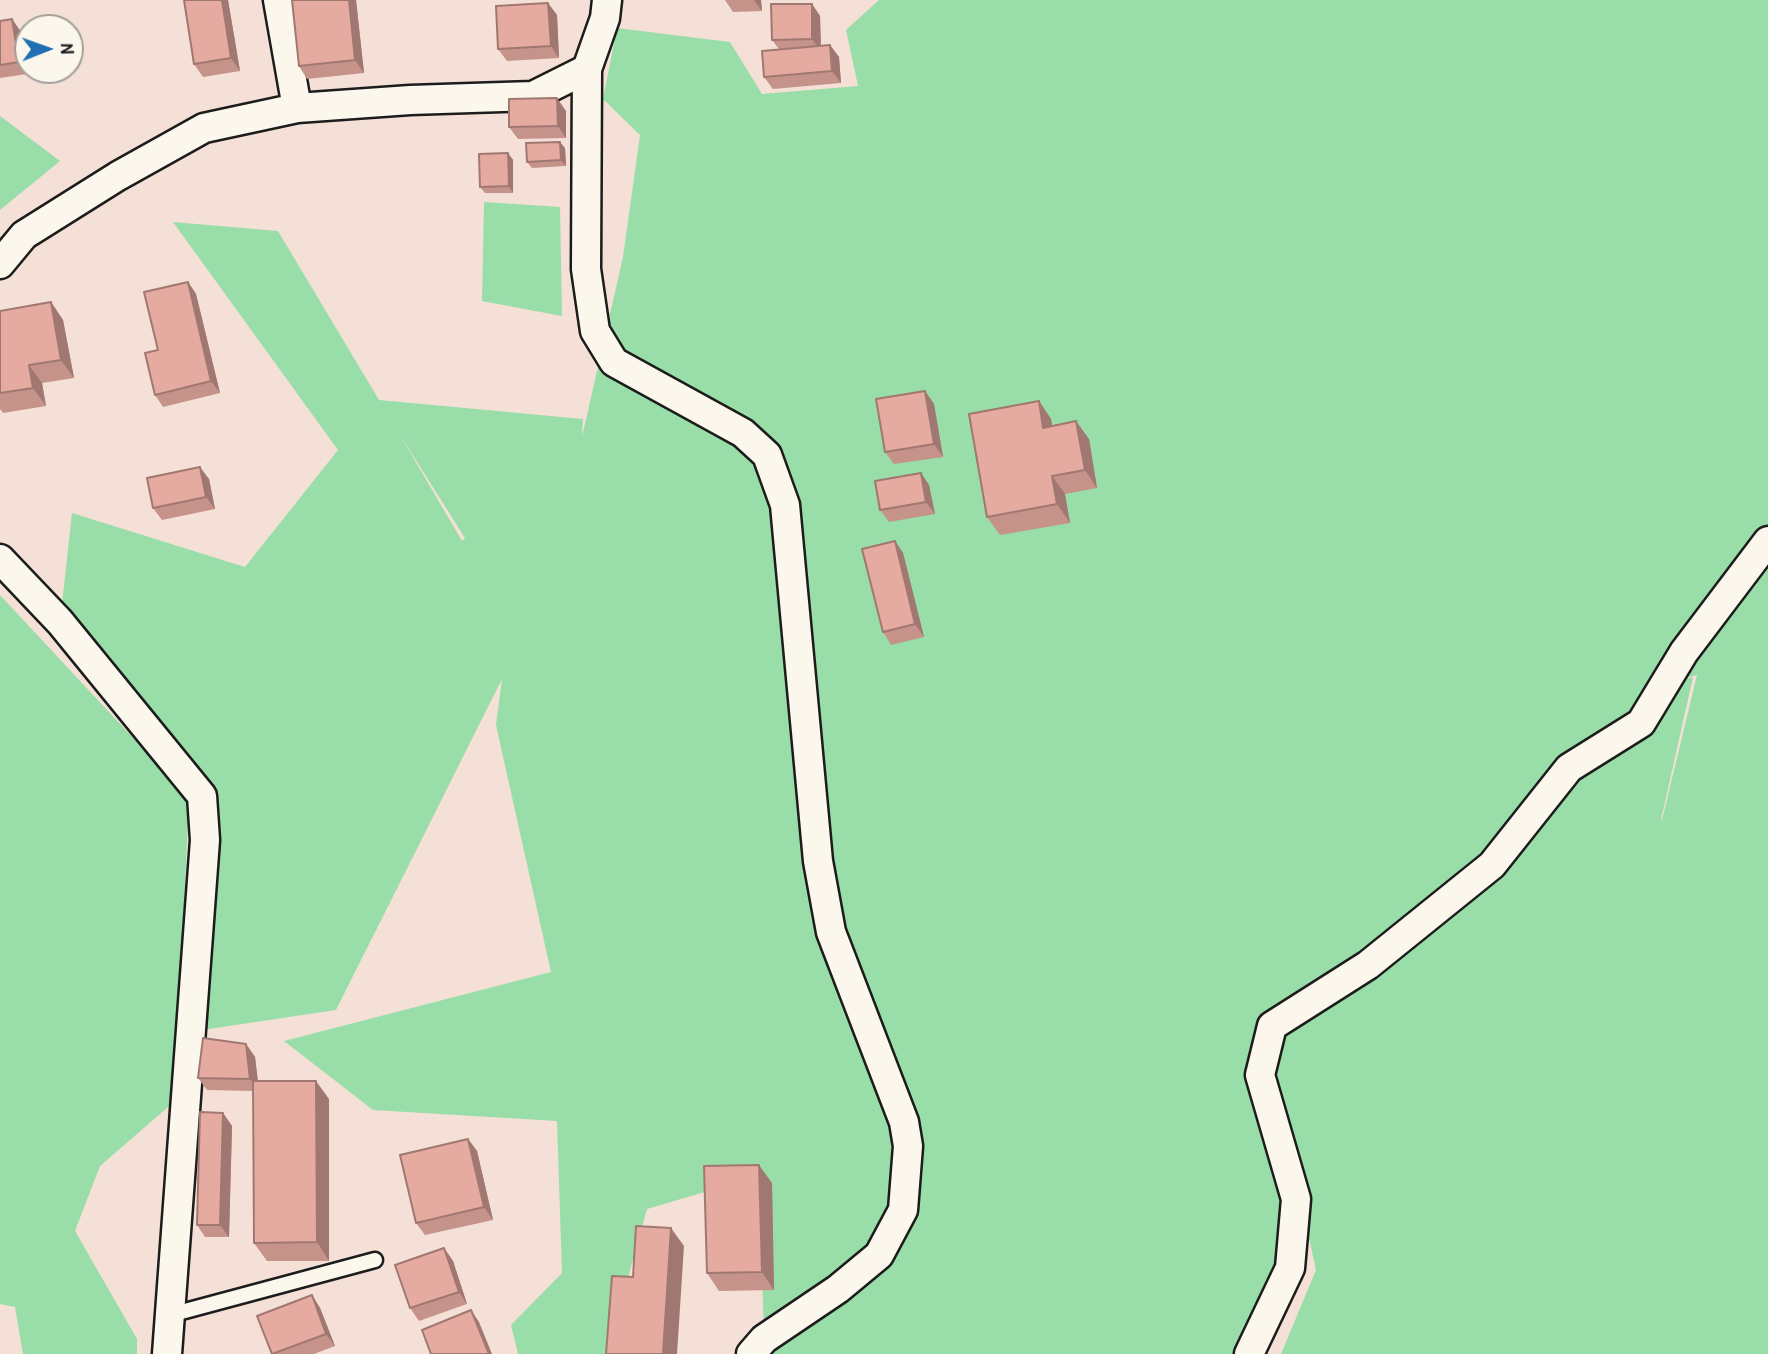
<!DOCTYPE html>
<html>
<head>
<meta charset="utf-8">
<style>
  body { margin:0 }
  #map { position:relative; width:1768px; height:1354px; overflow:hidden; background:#f4e0d6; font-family:"Patrick Hand",sans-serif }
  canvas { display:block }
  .north { position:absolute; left:14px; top:14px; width:70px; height:70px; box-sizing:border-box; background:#fbf7ec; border:2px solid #a29f99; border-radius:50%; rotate:89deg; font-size:19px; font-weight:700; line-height:28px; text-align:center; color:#1c1c1c }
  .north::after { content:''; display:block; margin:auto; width:24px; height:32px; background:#1f6fb2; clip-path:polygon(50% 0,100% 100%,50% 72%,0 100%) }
</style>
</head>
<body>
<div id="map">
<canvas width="1768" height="1354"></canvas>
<div class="north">N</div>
</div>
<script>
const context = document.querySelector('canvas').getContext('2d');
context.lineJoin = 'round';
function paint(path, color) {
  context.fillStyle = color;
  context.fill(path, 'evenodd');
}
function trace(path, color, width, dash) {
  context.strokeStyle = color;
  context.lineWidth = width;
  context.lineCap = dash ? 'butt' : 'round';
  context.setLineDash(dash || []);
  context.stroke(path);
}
const green = new Path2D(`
  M879,0h889v1354h-487l35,-84 -41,-187 17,168 -48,103h-484l4,-16 -5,-162 -112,33 -40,145h-89l-7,-29 51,-52 -5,-152 -184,-11 -89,-69 267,-69 -55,-247 6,-46 -166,331 -134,20 9,-227 -151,-181 12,-109 173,54 93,-117 -165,-228 105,9 101,169 204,19 -1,18 41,-180 17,-122 -37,-36 14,-71 113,14 32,52 96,-8 -12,-56zM400,435l65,103 -3,3zM1697,675l-35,145h-1l32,-143 -29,7z
  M0,116l60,45 -60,49z
  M484,202l76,5 2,109 -80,-15z
  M0,595l189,203 -14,303 -75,65 -25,65 62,108v15h-114l-8,-47 -15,-3z`);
const service = new Path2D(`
  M170,1315l205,-55`);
const minor = new Path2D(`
  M278,0l19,108
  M587,69l-1,200 9,62 19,31 129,71 24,22 18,50 33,356 13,71 73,190 4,24 -5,64 -24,45 -41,34 -74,50 -13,15
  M0,264l24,-29 94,-59 86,-48 93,-20 113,-8 123,-4 54,-27 18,-51 2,-18
  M0,559l60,63 142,174 3,44 -38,514
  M1249,1354l41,-86 6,-69 -36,-124 12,-49 96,-61 124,-100 77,-97 72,-45 43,-71 84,-111`);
const wall = new Path2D(`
  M228,0l12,71 -37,6 -9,-13z
  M356,0l8,73 -57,6 -8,-13z
  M725,0h36l1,11 -29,1z
  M548,3l9,12 2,43 -52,3 -9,-12z
  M812,4l8,12 1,30 9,-1 9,12 2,26 -68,6 -9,-12 15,-28 -7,-9z
  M12,19l9,13 6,42 -27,4v-57z
  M566,111v27l-48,1 -9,-12z
  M565,148l1,18 -34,2 -5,-6z
  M508,153l5,7v33h-28l-5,-6z
  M188,282l8,12 24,99 -57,14 -8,-12 3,-45z
  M51,302l12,18 11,58 -32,5 4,23 -43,7 -3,-4v-98z
  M925,391l9,13 9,53 -49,7 -9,-12z
  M1039,401l12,18 1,7 37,13 8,49 -32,6 5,29 -70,12 -13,-18z
  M921,473l8,12 6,29 -46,8 -9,-12z
  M209,479l6,30 -53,11 -9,-12z
  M895,541l8,12 21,84 -33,8 -8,-13z
  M246,1044l9,13 3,24 71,18v162h-62l-13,-18 -1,-152 -46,-1 -9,-12z
  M223,1113l9,13 -3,111h-24l-8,-12z
  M468,1139l9,12 16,69 -68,15 -9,-12z
  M772,1183l2,107 -55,1 -12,-18z
  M444,1248l9,13 14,43 -48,17 -9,-13z
  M312,1295l8,13 15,38 -21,8h-42z`);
const shadedWall = new Path2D(`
  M222,0h6l12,71 -9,-13z
  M349,0h7l8,73 -9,-13z
  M754,0h7l1,11z
  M548,3l9,12 2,43 -8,-12z
  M812,4l8,12 1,35 -9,-12z
  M12,19l9,13 6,42 -8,-12z
  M830,45l9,12 2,26 -9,-12z
  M557,98l9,13v27l-8,-12z
  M560,142l5,6 1,18 -5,-6z
  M508,153l5,7v33l-4,-7z
  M188,282l8,12 24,99 -9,-12z
  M51,302l12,18 11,58 -13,-18z
  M29,365l13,18 4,23 -13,-18z
  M925,391l9,13 9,53 -9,-13z
  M1039,401l12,18 5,27 -13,-18z
  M1076,421l13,18 8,49 -12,-18z
  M200,467l9,12 6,30 -9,-12z
  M921,473l8,12 6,29 -9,-12z
  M1052,476l13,18 5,29 -13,-19z
  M895,541l8,12 21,84 -9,-13z
  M246,1044l9,13 4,34 -9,-12z
  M316,1081l13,18v162l-12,-19z
  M223,1113l9,13 -3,111 -9,-12z
  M468,1139l9,12 16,69 -9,-13z
  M759,1165l13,18 2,107 -12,-18z
  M671,1228l13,18 -7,108h-14z
  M444,1248l9,13 14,43 -8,-12z
  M312,1295l8,13 15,38 -9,-12z
  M471,1310l8,12 13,32h-3z`);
const building = new Path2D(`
  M184,0h38l9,58 -37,6z
  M292,0h57l6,60 -56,6z
  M548,3l3,43 -53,3 -2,-43z
  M771,4h41v35l-40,1z
  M12,19l7,43 -19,3v-44z
  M830,45l2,26 -68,6 -2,-26z
  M557,98l1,28 -49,1v-28z
  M560,142l1,18 -34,2 -1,-19z
  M508,153l1,33 -29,1 -1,-33z
  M188,282l23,99 -56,14 -10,-42 13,-3 -14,-58z
  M51,302l10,58 -32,5 4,23 -33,5v-82z
  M925,391l9,53 -49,8 -9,-53z
  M1039,401l4,27 33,-7 9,49 -33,6 5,28 -70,13 -18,-103z
  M200,467l6,30 -53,11 -6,-30z
  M921,473l5,29 -46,8 -5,-29z
  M895,541l20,83 -32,8 -21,-83z
  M203,1038l43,6 4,35 -52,-1z
  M253,1081h63l1,161 -63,1z
  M200,1112l23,1 -3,112h-23z
  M468,1139l16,68 -68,16 -16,-68z
  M759,1165l3,107 -55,1 -3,-107z
  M636,1226l35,2 -8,126h-57l6,-78 21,1z
  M444,1248l15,44 -49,16 -15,-43z
  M312,1295l14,39 -54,20 -15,-38z
  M471,1310l18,44h-58l-9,-24z`);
paint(green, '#99dda8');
trace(service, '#1c1c1c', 19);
trace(minor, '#1c1c1c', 33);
trace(service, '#fbf7ec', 14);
trace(minor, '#fbf7ec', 28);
paint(wall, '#c5938a');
paint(shadedWall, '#a07871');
paint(building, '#e5aba1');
trace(building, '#a07871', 2);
</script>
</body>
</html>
